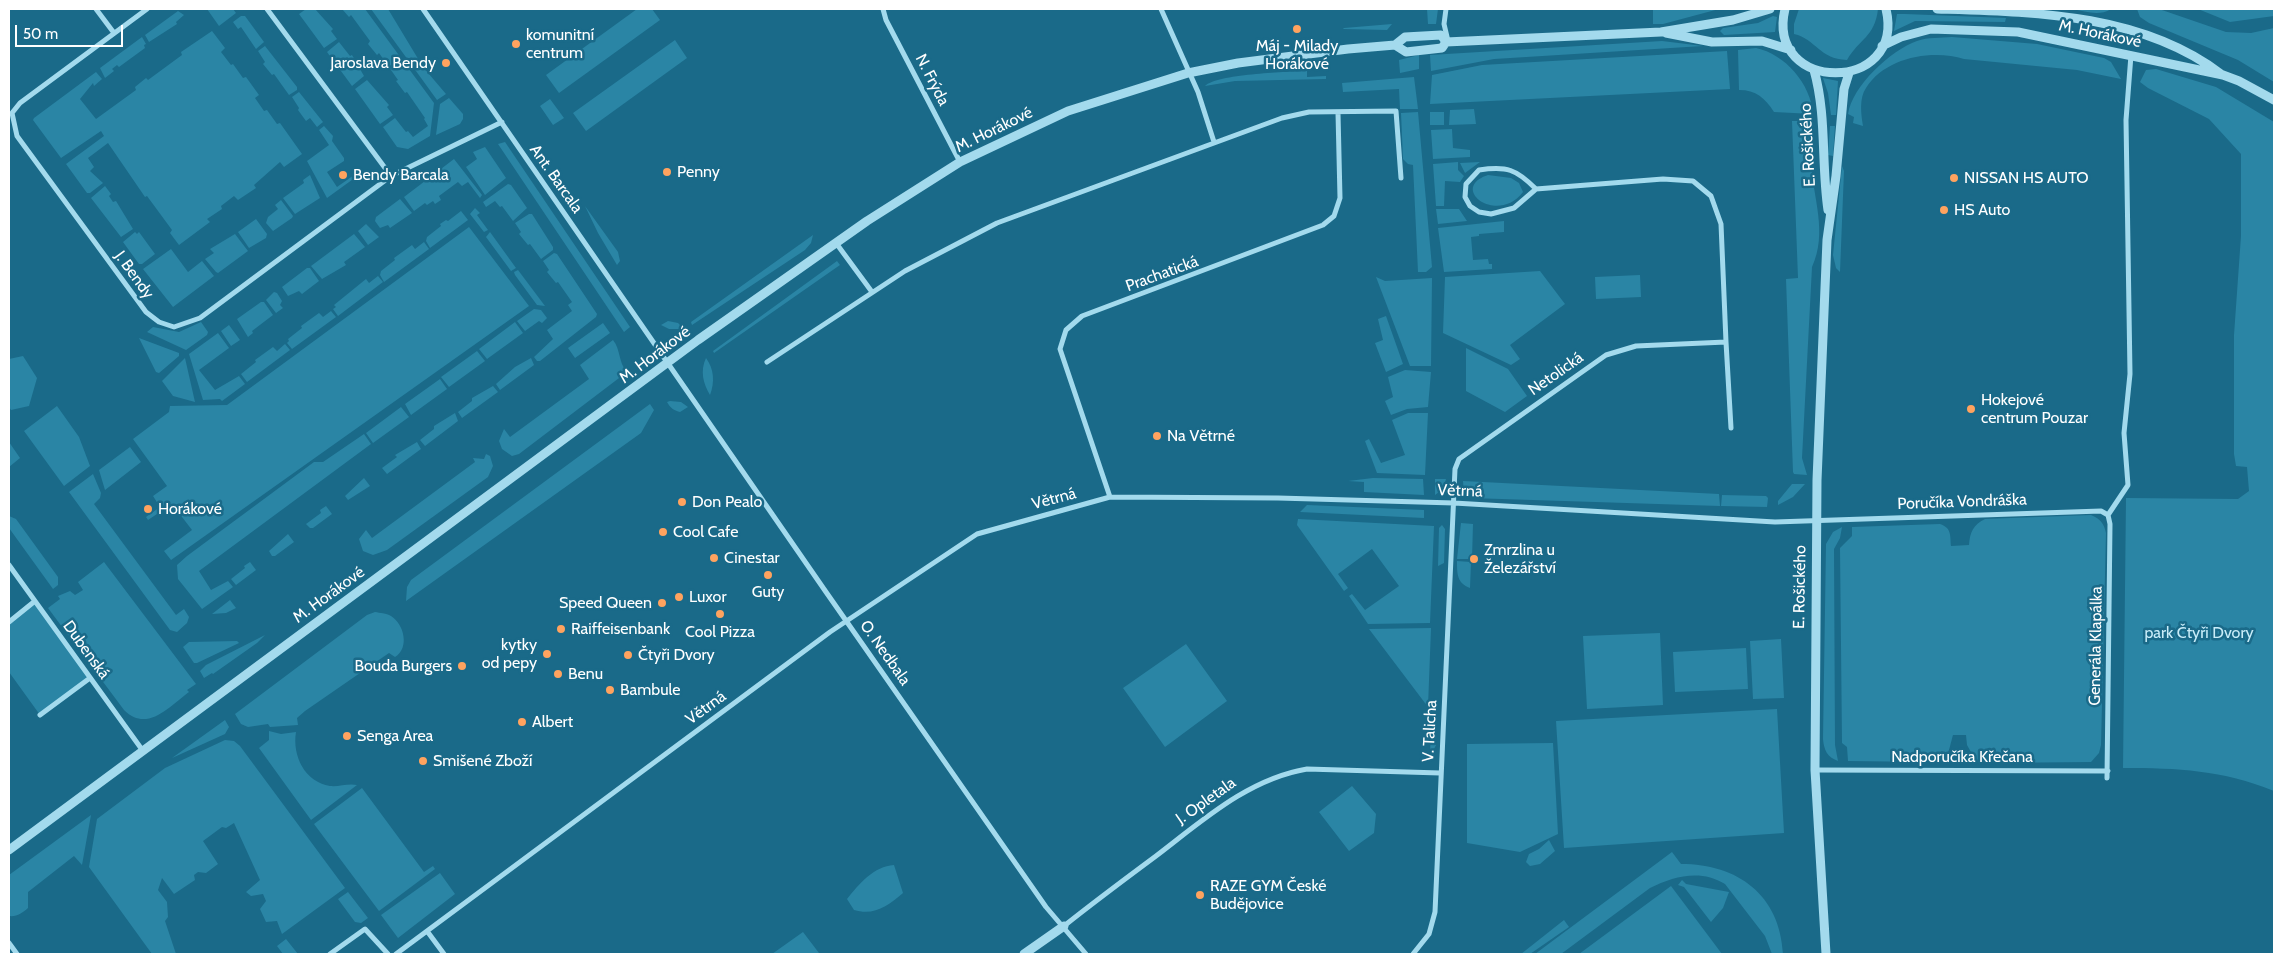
<!DOCTYPE html>
<html>
<head>
<meta charset="utf-8">
<style>
  body { margin:0 }
  #map { position:relative; width:2283px; height:963px; overflow:hidden; background:#1a6a89; font-family:Cabin,sans-serif }
  canvas { display:block }
  .frame { position:absolute; inset:0; border:10px solid #fff; pointer-events:none }
  .scale { position:absolute; left:15px; top:25px; width:108px; height:22px; box-sizing:border-box; border:2px solid #fff; border-top:0; padding-left:6px; font-size:15px; line-height:18px; white-space:nowrap; color:#fff; -webkit-text-stroke:4px #1a6a89; paint-order:stroke }
</style>
</head>
<body>
<div id="map">
<canvas width="2283" height="963"></canvas>
<div class="frame"></div>
<div class="scale">50 m</div>
</div>
<script>
const context = document.querySelector('canvas').getContext('2d');
context.lineJoin = 'round';
function paint(path, color) {
  context.fillStyle = color;
  context.fill(path, 'evenodd');
}
function trace(path, color, width, dash) {
  context.strokeStyle = color;
  context.lineWidth = width;
  context.lineCap = dash ? 'butt' : 'round';
  context.setLineDash(dash || []);
  context.stroke(path);
}
function drawText(font, color, halo, rows, align = 'center') {
  context.font = font + ' Cabin,sans-serif';
  context.lineWidth = 5;
  context.setLineDash([]);
  context.textBaseline = 'middle';
  context.strokeStyle = halo;
  context.fillStyle = color;
  for (const [text, x, y, turn = 0] of rows) {
    context.save();
    context.translate(x, y);
    context.rotate((+turn || 0) * Math.PI / 180);
    context.textAlign = isNaN(turn) ? turn : align;
    if (halo) context.strokeText(text, 0, 0);
    context.fillText(text, 0, 0);
    context.restore();
  }
}
const green = new Path2D(`
  M207,9h26l3,4 -17,13z
  M306,9h9l18,20 -2,2 6,8 -13,9 -25,-34z
  M342,9h23l69,94 -4,33 -22,13 -11,-2 -14,-20 12,-9 11,14 2,-1 5,6 15,-11 -4,-7 1,-1 -18,-26 -2,1 -9,-12 2,-1 -19,-27 -2,2 -9,-11 2,-3 -19,-26 -2,2z
  M371,9h17l35,58 23,27 -9,6z
  M637,9h15l8,11 -101,73 -13,-18z
  M1427,9h11l-2,15h-8z
  M1653,9h66l-56,15h-10z
  M1799,9h79c-3,28 -19,30 -31,51 -28,-1 -31,-21 -53,-26v-10z
  M2072,9h39c-13,8 -25,2 -39,0z
  M2137,9h22l67,23 25,1 23,-5v54l-36,-22 -89,-37 -9,-6z
  M2198,9h76v7l-44,6z
  M178,11l6,4 -8,7 1,2 -28,18 -4,-7z
  M1897,14h8l101,4 -1,4 -90,-1 -21,10z
  M241,16h4l19,26 -8,7 -15,-22 -3,2 -5,-7z
  M1773,16l4,1 -2,15 -51,3 -4,-4 3,-3 35,-5z
  M1392,24l-5,6 -44,-1 1,-1z
  M212,31l13,17 -4,4 10,13 2,-1 10,14 3,-1 13,18 -4,3 9,13 3,-1 10,14 3,-1 22,31 -18,13 -4,-5 -26,23 2,3 -18,12 -4,-4 -13,10 1,3 -15,10 3,3 -31,23 -9,-12 2,-3 -25,-34 -2,1 -37,-54 -20,15 6,9 -4,4 13,12 -13,10h-3l-21,-29 38,-28 -3,-5 -40,27 -28,-38 1,-2 62,-46 6,7 -8,7 -1,-3 -13,16 16,20 40,-29 -1,-3 11,-9 2,2 34,-25 -1,-3z
  M142,37l4,7 -2,1 1,3 -26,19 -2,-2 -5,4 2,2 -9,7 -5,-10z
  M1952,37l85,7 67,14 7,4 10,17 -44,-9 -113,-11c-31,-10 -79,-2 -98,29 -7,10 -5,26 -3,38l-10,-3 1,-6 -6,-3c4,-28 43,-64 69,-73 11,-4 24,-3 35,-4z
  M675,40l12,18 -101,73 -13,-18z
  M1662,41l41,5 -209,13 -63,12 -1,-16z
  M339,42l11,14 2,-1 12,21 -12,10 -25,-34z
  M265,46l32,41v3l-8,5 -15,-21 -2,1 -9,-11 2,-2 -7,-11z
  M1756,48c29,6 55,36 57,66l-39,-2c-9,-14 -18,-22 -35,-22l-1,-40z
  M1727,51l3,38 -300,15 2,-29 50,-10z
  M1419,55v14l-19,4 -1,-13z
  M2156,69l60,18 58,35v669c-52,-21 -96,-23 -151,-23l3,-270 112,1 11,-8 -2,-24 -11,-1 -2,-12v-119l7,-99v-82l-32,-35 -61,-31 -8,-6 6,-12z
  M1305,71h2v6l19,-1v3l-91,2 -30,5c12,-12 80,-14 100,-15z
  M1414,77l4,32h-18l-1,-20 -56,3 -1,-9z
  M1823,78l15,3 -2,34h-5l-3,-22z
  M367,80l22,25 -2,2 6,8 -13,9 -25,-35z
  M299,92l24,30 -6,5 -7,-9 -4,3 -8,-11 1,-2 -7,-11z
  M449,98l14,16v5l-3,5 -24,11 4,-31z
  M550,99l14,19 -11,7 -13,-19z
  M1474,109l2,15 -27,1 1,-15z
  M1418,112l14,155 -6,5h-8l-5,-107 -5,-1 -5,-5 -2,-46z
  M1430,112h14v13h-14z
  M1792,121h12l2,3h7c-1,13 -2,26 -2,39 2,35 17,69 1,104l-10,191 5,17 -13,-1 -1,-2 -7,-193 12,-1z
  M324,126l9,10 -1,5 12,17v3l-17,11 10,15 20,-14 -1,4 -29,21 -20,-37 22,-16 -10,-15z
  M1830,126h5l-2,30 -5,-1z
  M1452,129l1,19 17,2v7l-37,2 -2,-29z
  M505,142l125,185 -6,5 -126,-188z
  M485,147l21,31 -21,17 -19,-28 11,-8 -4,-7z
  M454,159l28,36 -2,3 -12,-16 -6,4 -4,-4 -19,14 2,4 -6,4 -2,-3 -6,4 -2,-2 -11,8 -10,-14z
  M1458,162v8l6,6 -4,6 -15,-1 -1,25h-8l-3,-42z
  M1480,162l-15,11 -5,-10z
  M1842,166l2,5 -4,101 -4,-4 -3,-13z
  M310,175l10,23 -25,16 -12,-16 21,-15 -1,-3z
  M1488,175l23,3 8,5 4,9c-26,34 -75,-4 -35,-17z
  M508,184l3,1 16,23 -14,13 -11,-15 -2,1 -5,-6 -9,6 -3,-5z
  M105,186l6,8 -2,2 4,6 3,-1 17,28 -12,8 -30,-39z
  M400,199l12,14 -22,15 -2,-3 -8,3 -5,-7 1,-4z
  M281,200l12,16 -1,2 -19,13 -7,-8 2,-6 10,-8 -3,-4z
  M585,206l33,46 2,9 -3,4 -19,-32z
  M475,208l5,5 -3,2 11,15 -4,2 -14,-18z
  M1436,209h23l8,12 -29,3z
  M461,211l7,9 -38,28 -4,-7 1,-4 14,-11 -1,-2 6,-4 2,1z
  M529,214h3l21,33v3l-12,9 -11,-15 -2,1 -9,-11 2,-2 -6,-9z
  M256,219l11,15 -1,4 -17,10 -11,-16z
  M1504,221v11l-25,2v2l-8,1 2,23 15,-1 1,5h3v5l-48,3 -6,-44z
  M366,224l13,13 -11,8 -10,-14z
  M469,227l60,79 -358,254 -7,-9 28,-21 -20,-26 -24,16 -2,-3 14,-10 -7,-11 14,-10 -34,-47 36,-27 1,-6 57,-1z
  M135,232l2,2 2,-2 16,22 -13,10h-3l-16,-22z
  M490,232l26,36 -5,3 -25,-34z
  M235,234l13,17 -30,22 -2,-1 -11,-13 9,-6 -4,-4z
  M354,234l11,13 -21,15 2,3 -24,14 -11,-13z
  M813,235l-2,8 -6,7 -113,75 -1,-3z
  M424,242l5,7 -45,33 -4,-7 1,-4 14,-11 -1,-2 18,-13 3,4z
  M171,249l17,23 14,-11 12,15 -41,31 -30,-38z
  M554,253l3,1 40,60 -1,3 -56,44h-3l-3,-4 19,-18 -6,-9 25,-19 -4,-6 4,-3 -14,-20 -2,1 -9,-11 2,-2 -6,-9z
  M837,261l3,4 -126,88 -1,-2z
  M307,268h3l9,13 -17,13 -3,-3 -11,5 -6,-9z
  M518,270l27,36 -8,-1 -22,-30 -1,-3z
  M1540,271l25,33 -55,41 10,14 -9,6 -68,-32 2,-56z
  M1640,275l1,22 -45,2 -1,-22z
  M378,276l5,6 -45,34 -5,-7 3,-2 -2,-2 32,-26 3,4z
  M1376,277l9,4 47,-3 -1,88h-21z
  M274,292l3,1 5,8 -2,4 3,3 -7,5 -10,-13z
  M261,302h3l9,13 -21,16 1,2 -5,4 -11,-18z
  M534,309l7,1 6,8 -5,5 -3,-2 -14,10 -8,-10z
  M331,311l5,6 -44,32 -5,-6 2,-2 -1,-2 14,-11 -1,-2 18,-13 4,4z
  M1386,316l17,48 -17,8 -11,-29 8,-3 -5,-21z
  M668,321l10,2 6,6h-15l-8,-4z
  M201,322l7,10 -1,3 -21,15 -39,-18 6,-5 26,5z
  M515,322l8,11 -36,26 -8,-10z
  M603,323l7,10 -35,25 -7,-10z
  M229,325l11,15 -9,6 -10,-15z
  M218,333l11,15 -30,22 16,20 24,-14 6,8 -23,17 -2,-2 -17,1 -14,-46z
  M139,338l40,15v3l-20,17 -3,-1z
  M613,340c8,10 5,22 14,32l-108,82 -7,2 -10,-7 -3,-8 5,-12 6,8 79,-58 -9,-14z
  M285,344l5,6 -43,32 -6,-8 15,-12 -1,-2 18,-13 4,4z
  M1466,348l42,21 19,27 -22,16 -39,-21z
  M477,351l8,10 -36,26 -8,-10z
  M23,356l14,22 -8,28 -18,4 -2,-3v-48z
  M185,358l10,44 -22,-6 -11,-15z
  M531,358l3,7 -34,25 -4,-6 19,-17z
  M706,358c8,11 9,24 4,37 -7,-12 -10,-24 -4,-37z
  M1405,370l26,2 -3,35 -21,2 -16,6 -6,-14 8,-4 -5,-20z
  M440,379l7,10 -36,26 -6,-11z
  M493,386l5,6 -36,26 -4,-6 14,-11v-3z
  M670,401l11,1 7,5 -8,5c-5,-1 -10,-4 -13,-10z
  M650,404l4,6 -13,23 -235,168 1,-14 4,-7z
  M57,406l22,31 11,29 -26,20 -40,-55z
  M401,407l8,10 -36,26 -7,-10z
  M455,413l3,8 -33,25 -5,-6 14,-11v-3z
  M1408,413h20l-3,62 -48,-2 -12,-32 4,-2 12,24 24,-8 -13,-35z
  M364,434l7,10 -172,127 12,19 17,-9 5,6 -31,22 -24,-30 -1,-14 10,-9 127,-94h9z
  M9,442l11,16 -11,9z
  M417,442l4,7 -34,25 -5,-6 15,-11 -2,-2z
  M130,447l11,15 -36,28 -6,-20z
  M486,454l4,2 3,10 -5,11 -101,73 -14,5 -10,-4 -4,-12 7,-9 6,8 103,-76 -2,-4 11,1z
  M93,474l8,19 -1,5 -6,6 82,111 8,-6 5,8 -2,6 -10,9 -7,-2 -101,-138z
  M364,478l6,8 -22,14 -3,-4z
  M1373,478l50,1 1,16 -60,-3v-10l-16,-1z
  M1435,479h11l-3,10 -8,6z
  M1463,481l256,13 1,12 -250,-8 -6,-3z
  M1792,484h13l-12,13 -15,8v-4z
  M1722,495l44,1 2,2 -1,9 -46,-1z
  M1307,505l117,5v8l-124,-6z
  M326,506l6,8 -19,14h-3l-4,-4 15,-11 -1,-3z
  M2091,515c9,4 13,8 15,18l-5,212 -2,8 -8,9 -106,1 -9,-2 -9,-16 -1,-10h-13c-5,17 -3,24 -22,27l-83,-1 -1,-14 -5,-4 -2,-195 12,-12v-9l88,-3c12,4 10,12 11,22l18,-1c1,-13 4,-20 16,-26z
  M9,516l7,3 42,58v8l-5,4 -44,-61z
  M1298,519l136,7 -4,97 -62,1 -19,-28 3,-2 13,16 34,-24 -27,-37 -34,25 10,14 -4,3 -47,-66z
  M1461,523l12,1 -1,35h-15z
  M1442,525l3,4 -1,34 -6,3 1,-38z
  M1842,527l-2,11 -6,11 1,196 3,16c-11,-4 -14,-11 -15,-22l3,-195 7,-12z
  M288,534l6,8 -19,14h-3l-3,-5z
  M1457,561l14,1 -1,26c-13,-5 -13,-14 -13,-27z
  M104,562l92,122 -9,6 2,2c-20,15 -42,41 -65,18l-76,-102 12,-9 -2,-3 12,-5 5,4 8,-5 -5,-8z
  M250,562l6,8 -20,15 -5,-6 14,-11 -1,-2z
  M230,600l6,8 -10,5 -14,1z
  M35,601l55,77 -50,37 -31,-43v-50z
  M375,612c5,1 11,1 16,4 13,8 19,32 4,41l-6,-4 -84,58 -8,7 1,7 -28,2 -2,-3 -20,3 -7,-3 -6,-10 132,-99z
  M1431,628l-3,79 -59,-78z
  M1660,633l3,72 -76,4 -4,-73z
  M265,635l-8,8 -44,31 -1,-1 -8,5 -4,-7 6,-6z
  M1781,639l3,59 -31,1 -3,-58z
  M237,641l2,2 -42,20h-3l-11,-16 6,-5z
  M1186,644l41,57 -62,46 -42,-59z
  M1746,648l2,41 -73,3 -2,-40z
  M1777,709l7,124 -220,15 -8,-127z
  M225,720l4,7 -4,7 -53,24z
  M1431,724l5,2v19l-6,12z
  M269,731l12,3 15,-2c-4,24 9,50 34,54 9,1 18,-3 27,-1l-46,35 -52,-72 10,-8z
  M225,740l9,1 6,5 105,142 -63,46 -5,-13 -11,1 -6,-13 6,-8 -3,-7 -12,2 -5,-4 14,-12 -26,-57 -8,5 -4,-1 -19,14 15,23 -12,9 -8,-1 -4,3 1,5 -21,14 -12,-16 -4,12 9,12 1,15 -3,4 11,33h-24l-63,-87 8,-48 68,-51z
  M1553,743l5,91 -38,18 -53,-9v-99z
  M1352,786l24,28 -2,19 -25,18 -30,-39z
  M362,788l62,84 9,-6 2,3 -56,42 -65,-87z
  M91,815l-9,50 -8,-9 -46,36v16c-6,5 -11,9 -19,8v-41z
  M1549,840l6,11 -15,13 -10,2 -4,-4 3,-8 10,-5z
  M1672,852l9,12c57,0 99,31 102,90h-11l-7,-18 -40,-52c-24,-15 -51,-8 -75,4l-89,66h-26z
  M894,865l9,28c-15,13 -29,23 -49,17l-7,-11c12,-15 27,-33 47,-34z
  M440,873l15,21 -57,44 -17,-23z
  M1682,880l4,4 43,8 -6,16 -12,14 -27,-35 -6,-2z
  M1671,886l51,68h-143z
  M348,892l20,26 -7,5 -6,-1 -17,-23z
  M1564,920l5,7 -39,27h-9z
  M803,932l16,21 -47,1z
  M286,939l12,15h-15l-6,-8z`);
const minor = new Path2D(`
  M96,9l18,24
  M147,9l-127,94 -8,10 5,23 129,176 13,10 15,5 26,-9 191,-142 -124,-167
  M423,9l403,583 220,315 40,47
  M883,9l3,11 74,142
  M1161,9l37,83 16,50
  M1446,9l-2,15 4,17
  M391,176l111,-54
  M836,243l36,49
  M1726,342l5,86
  M767,362l138,-91 92,-48 285,-105 27,-6 87,-1 5,67
  M1110,497l-50,-148 6,-19 16,-14 241,-91 11,-9 6,-18 -2,-85
  M2108,515l20,-30 -4,-52 6,-59 -4,-254 5,-65
  M9,565l134,186
  M9,622l26,-21
  M40,715l50,-37
  M1815,770l293,1
  M2107,778l3,-254 -2,-9
  M1064,926c30,-24 61,-47 92,-70 46,-35 92,-77 151,-87l133,4
  M427,931l17,23
  M9,943l8,11
  M330,954l35,-25 23,25
  M396,954l434,-322 147,-98 133,-37 168,1 176,5 321,19 326,-11 7,4
  M1413,954l16,-20 6,-22 20,-443 4,-10 147,-104 30,-9 90,-4 -5,-118 -10,-28 -18,-15 -30,-2 -127,10 -22,19 -23,6 -12,-2 -9,-6 -5,-9 1,-13 13,-14c28,-4 37,-1 57,19`);
const tertiary = new Path2D(`
  M1785,9c-20,85 121,85 101,0
  M1937,9c96,3 204,4 284,65
  M1666,33l46,9 50,-1 29,9
  M1446,42l215,-10 72,-12 37,-11
  M1395,45l10,-8 36,-2 5,7
  M1882,46l19,-9 30,-8 87,3 205,43 16,6 35,19
  M1814,70c13,46 7,93 14,140
  M9,850l689,-510 169,-119 93,-59 108,-51 120,-38 50,-10 110,-14 47,-4 11,7 36,-4 4,-6
  M1024,954l40,-28
  M1826,954l-11,-184 2,-290 10,-240 9,-64 8,-87 5,-16`);
const markers = [
  [1297,29,5,"#ffa35f"],
  [516,44,5,"#ffa35f"],
  [446,63,5,"#ffa35f"],
  [667,172,5,"#ffa35f"],
  [343,175,5,"#ffa35f"],
  [1954,178,5,"#ffa35f"],
  [1944,210,5,"#ffa35f"],
  [1971,409,5,"#ffa35f"],
  [1157,436,5,"#ffa35f"],
  [682,502,5,"#ffa35f"],
  [148,509,5,"#ffa35f"],
  [663,532,5,"#ffa35f"],
  [714,558,5,"#ffa35f"],
  [1474,559,5,"#ffa35f"],
  [768,575,5,"#ffa35f"],
  [679,597,5,"#ffa35f"],
  [662,603,5,"#ffa35f"],
  [720,614,5,"#ffa35f"],
  [561,629,5,"#ffa35f"],
  [547,654,5,"#ffa35f"],
  [628,655,5,"#ffa35f"],
  [462,666,5,"#ffa35f"],
  [558,674,5,"#ffa35f"],
  [610,690,5,"#ffa35f"],
  [522,722,5,"#ffa35f"],
  [347,736,5,"#ffa35f"],
  [423,761,5,"#ffa35f"],
  [1200,895,5,"#ffa35f"]
];
const streetNames = [
  ["M. Horákové",2100,34,12],
  ["N. Frýda",932,80,63],
  ["M. Horákové",994,130,-26],
  ["E. Rošického",1808,145,-93],
  ["Ant. Barcala",556,179,55],
  ["Prachatická",1162,274,-20],
  ["J. Bendy",134,275,54],
  ["M. Horákové",655,355,-37],
  ["Netolická",1556,374,-35],
  ["Větrná",1460,491,2],
  ["Větrná",1054,499,-15],
  ["Poručíka Vondráška",1962,502,-2],
  ["E. Rošického",1800,587,-89],
  ["M. Horákové",329,595,-36],
  ["Generála Klapálka",2096,646,-89],
  ["Dubenská",86,650,54],
  ["O. Nedbala",885,653,55],
  ["Větrná",706,708,-36],
  ["V. Talicha",1430,731,-87],
  ["Nadporučíka Křečana",1962,757],
  ["J. Opletala",1206,801,-35]
];
const poiNames = [
  ["komunitní",526,35],
  ["centrum",526,53],
  ["Máj - Milady",1297,46,"center"],
  ["Horákové",1297,64,"center"],
  ["Jaroslava Bendy",436,63,"right"],
  ["Penny",677,172],
  ["Bendy Barcala",353,175],
  ["NISSAN HS AUTO",1964,178],
  ["HS Auto",1954,210],
  ["Hokejové",1981,400],
  ["centrum Pouzar",1981,418],
  ["Na Větrné",1167,436],
  ["Don Pealo",692,502],
  ["Horákové",158,509],
  ["Cool Cafe",673,532],
  ["Zmrzlina u",1484,550],
  ["Železářství",1484,568],
  ["Cinestar",724,558],
  ["Guty",768,592,"center"],
  ["Luxor",689,597],
  ["Speed Queen",652,603,"right"],
  ["Raiffeisenbank",571,629],
  ["Cool Pizza",720,632,"center"],
  ["kytky",537,645,"right"],
  ["od pepy",537,663,"right"],
  ["Čtyři Dvory",638,655],
  ["Bouda Burgers",452,666,"right"],
  ["Benu",568,674],
  ["Bambule",620,690],
  ["Albert",532,722],
  ["Senga Area",357,736],
  ["Smišené Zboží",433,761],
  ["RAZE GYM České",1210,886],
  ["Budějovice",1210,904]
];
const parkNames = [
  ["park Čtyři Dvory",2199,633]
];
paint(green, '#2a85a5');
trace(minor, '#a3daed', 5);
trace(tertiary, '#a3daed', 9);
for (const [x, y, r, color] of markers) {
  const dot = new Path2D();
  dot.arc(x, y, r, 0, 2 * Math.PI);
  context.fillStyle = color;
  context.fill(dot);
  trace(dot, '#1a6a89', 2);
}
drawText('16px', '#fff', '#1a6a89', streetNames);
drawText('16px', '#fff', '#1a6a89', poiNames, 'left');
drawText('16px', '#c9edf9', '#1a6a89', parkNames);
</script>
</body>
</html>
